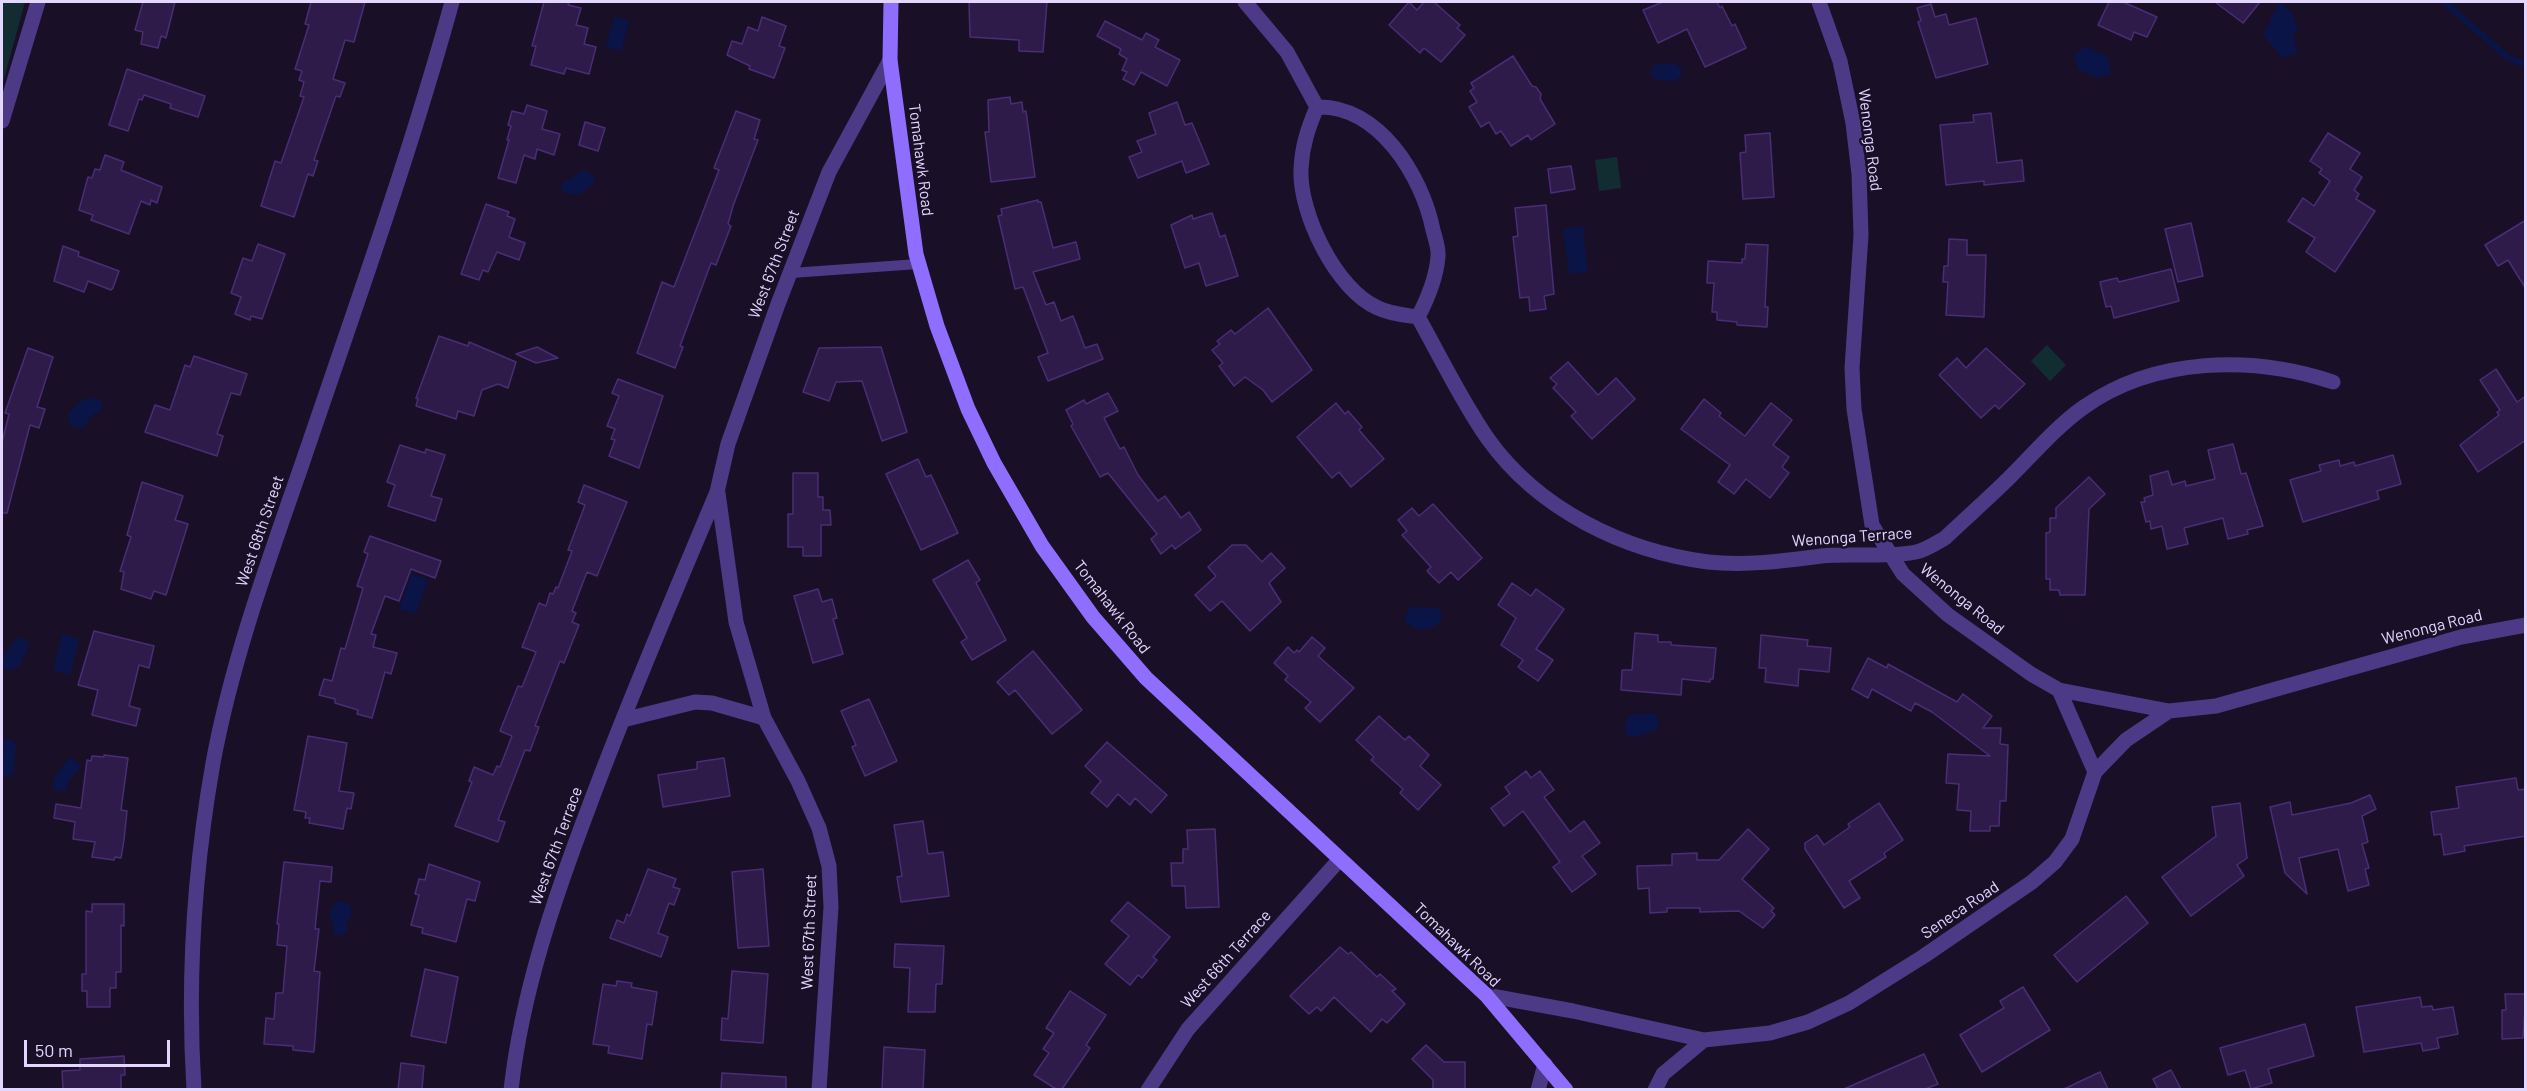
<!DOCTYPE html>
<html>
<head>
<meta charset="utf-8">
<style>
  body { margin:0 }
  #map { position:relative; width:2527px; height:1091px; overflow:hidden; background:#191028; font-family:Barlow,sans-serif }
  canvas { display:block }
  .frame { position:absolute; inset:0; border:3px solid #e3d6ff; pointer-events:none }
  .scale { position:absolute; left:24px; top:1040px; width:146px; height:27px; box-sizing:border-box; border:3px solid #e3d6ff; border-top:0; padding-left:8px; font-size:18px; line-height:21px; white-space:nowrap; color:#e3d6ff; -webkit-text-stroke:4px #191028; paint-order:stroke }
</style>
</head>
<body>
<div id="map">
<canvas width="2527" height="1091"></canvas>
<div class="frame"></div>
<div class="scale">50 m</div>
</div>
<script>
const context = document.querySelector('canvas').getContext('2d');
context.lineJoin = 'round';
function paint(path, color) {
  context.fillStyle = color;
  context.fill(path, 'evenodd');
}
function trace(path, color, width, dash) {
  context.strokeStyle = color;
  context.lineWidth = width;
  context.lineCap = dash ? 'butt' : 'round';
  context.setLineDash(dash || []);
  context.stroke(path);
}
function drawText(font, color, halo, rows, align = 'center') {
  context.font = font + ' Barlow,sans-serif';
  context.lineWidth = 5;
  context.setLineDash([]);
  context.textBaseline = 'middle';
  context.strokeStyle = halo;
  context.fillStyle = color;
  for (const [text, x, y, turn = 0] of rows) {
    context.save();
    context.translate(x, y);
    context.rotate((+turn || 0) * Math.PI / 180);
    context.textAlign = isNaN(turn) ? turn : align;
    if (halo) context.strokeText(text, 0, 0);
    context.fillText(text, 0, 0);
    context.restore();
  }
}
const green = new Path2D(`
  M2,2h23l-23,84z
  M1617,157l4,31 -22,3 -4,-31z
  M2047,345l19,20 -16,16 -19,-20z`);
const water = new Path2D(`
  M2280,2l12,11 6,18 -5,3 4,19 -14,5 -20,-23z
  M614,17l15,4 -8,30 -15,-4z
  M2086,46l23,12 2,16 -14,4 -19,-9 -4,-14z
  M1674,63l8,6 -2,8 -5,4 -19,-1 -6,-6 3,-9z
  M584,170l10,6v7l-15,12 -17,-3 -1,-8z
  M1583,226l5,46 -19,2 -6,-45z
  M89,398l12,2 2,9 -11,6 -7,12 -10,1 -6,-5 -1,-9 11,-12z
  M412,574l16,6 -12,34 -17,-5z
  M1411,607l27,1 4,5c0,20 -31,22 -38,5z
  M62,634l17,5 -9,36 -17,-5z
  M24,638l5,7 -10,22 -11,4 -6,-5v-7l13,-20z
  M1634,714h21l4,5 -2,11 -21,7 -8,-1c-6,-8 -3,-19 6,-22z
  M4,739l7,1 5,4 -2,25 -4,7h-8z
  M70,757l11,9 -13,17 -1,7 -11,2v-3l-3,-1 1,-11z
  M339,901l10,3 3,9 -5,9v10l-6,4 -7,-2 -2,-14 -3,-3 4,-11z`);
const stream = new Path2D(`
  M2444,2l63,55 19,8`);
const building = new Path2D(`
  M143,2h32l-9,36 -5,-2 -3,12 -17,-4 2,-12 -8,-2z
  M311,2h54l-11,40 -9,-2 -12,39 12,4 -5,14 -4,-1 -22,64 4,1 -5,15 -5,-2 -14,43 -33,-11 14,-45 6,2 23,-66 -4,-1 4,-14 -5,-2 3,-9 -7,-2 14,-44 -4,-1z
  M544,2h25l-1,3 13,3 -5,17 12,3 -4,16 12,3 -7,27 -23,-6 -2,6 -33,-9 5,-19h-4z
  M969,2h78l-4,50 -24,-1v-11l-49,-3z
  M1409,2l8,8 7,-8h10l26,23 -3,3 8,7 -24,27 -17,-14 -4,5 -31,-28z
  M1663,2h54l3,6 2,-2 10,20 3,-2 11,24 -41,19 -18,-38 -29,14 -15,-33z
  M2109,2h14l34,15 -10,20 -13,-5 -3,8 -33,-15z
  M2215,2h45l-17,21z
  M1931,4l4,13 11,-3 3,11 27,-7 12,46 -52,14 -18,-56 3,-1 -4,-13z
  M762,17l24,9 -7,20 6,2 -11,30 -25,-9 1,-3 -23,-11 5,-14 10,3 6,-17 10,4z
  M1105,21l37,19 4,-7 13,7 -4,7 25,13 -13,26 -26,-14 -7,13 -11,-6 4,-7 -5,-2 5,-11 -8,-5 2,-5 -24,-13z
  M1513,56l19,30 4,1 5,7 -1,5 15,25 -24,16 -3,-5 -17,11 -10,-15 -5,3 -7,-12 -8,5 -12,-20 8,-5 -7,-11 4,-3 -3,-5z
  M127,69l78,27 -7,21 -28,-9 1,-4 -27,-9 -2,5 -3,-1 -11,32 -19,-6z
  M1010,97l1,7 11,-2 1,10 3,-1 9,66 -44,5 -6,-50h4l-1,-32z
  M1177,102l8,23 7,-2 17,41 -23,9 -4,-12 -44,17 -9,-21 13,-5 -5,-11 19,-7 -7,-21z
  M527,105l20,6 -5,18 18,5 -6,21 -17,-6 -2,10 -11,-4 -8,28 -18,-5 11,-38h-2l4,-14 -3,-1 4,-14 12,3z
  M736,111l24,9 -6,19 4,1 -25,66 -5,18 3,2 -15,39 -5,-2 -31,83 3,1 -8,21 -38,-15 25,-71 12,5 45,-117 -5,-2z
  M1991,113l6,50 25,-3 2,21 -40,4v-4l-38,4 -6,-60 34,-3 -1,-7z
  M585,122l20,6 -7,23 -19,-6z
  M1770,133l4,64 -31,2 -3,-46 6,-1 -1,-17z
  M2328,133l32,20 -10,16 12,8 -8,13 5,4 -3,5 19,12 -40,61 -29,-20 9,-14 -27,-17 15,-23 11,8 16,-25 -11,-8 3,-4 -12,-8z
  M105,155l19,7 -3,8 41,17 -5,16 -6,-3 -1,5 -9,-4 -12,33 -38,-14 2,-5 -14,-5 9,-33 4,1 3,-9 5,1z
  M1571,166l4,23 -24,4 -3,-24z
  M1038,200v2h3l12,46 23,-6 4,17 -47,13 13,33 8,-3 7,19 12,-5 12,32 12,-4 6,15 -55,22 -10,-24 10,-4 -25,-66 -8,2 -17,-73 4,-1 -1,-6z
  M486,204l23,8 -2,4 8,3 -6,18 16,6 -6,17 -22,-8 -9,20 -5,-2 -4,10 -18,-6z
  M1546,205l8,89 -10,2 2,13 -16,2 -1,-14 -9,1 -7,-61 5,-1 -3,-28z
  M1212,213l8,24 5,-2 13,41 -32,10 -7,-23 -14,5 -14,-43 21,-10 1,4z
  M2526,220v69l-18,-29 -10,6 -13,-21z
  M2191,223l12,53 -25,6 -13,-53z
  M1949,239l18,1v15h19l-2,62 -38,-2 2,-33h-5l1,-16h4z
  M258,244l27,10 -23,65 -11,-3 -1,4 -15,-6 6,-17 -10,-4 12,-35 9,3z
  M1746,244l22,1 -3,62h3l-1,20 -30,-2v-3l-20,-2v-8h-5l2,-29h-7l1,-22 34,2v-4h3z
  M63,246l16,6 -1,4 41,15 -6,17 -2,2 -23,-9 -4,11 -30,-11z
  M2171,269l8,32 -65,17 -3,-12 -5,1 -6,-25 17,-4 2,4z
  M1268,308l44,62 -40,32 -9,-12 -18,-13 -11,9 -15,-20 4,-3 -11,-13 8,-6 -3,-3 14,-11 4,4z
  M439,336l29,10 1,-4 47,20 -8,26 -10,-4 -16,6 -8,26 -16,-5 -2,8 -40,-13 2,-7 -2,-1z
  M537,347l21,11 -22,5 -20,-9z
  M881,347l26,85 -25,9 -20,-60 -26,1 -7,19 -26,-9 16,-44z
  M28,348l25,9 -16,50 8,2 -6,19 -9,-3 -23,88h-5v-70l7,-29 -4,-1z
  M1986,348l39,36 -26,25 -4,-4 -14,13 -42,-43 18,-17 9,10z
  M194,356l53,18 -7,21 -9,-2 -14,41 6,2 -6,20 -72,-24 10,-27 15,5 15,-45 5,2z
  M1568,362l30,33 18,-17 19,21 -43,40 -21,-23 5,-4 -23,-24 4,-4 -7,-6z
  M2496,369l21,33 9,-6v44l-48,32 -18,-27 39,-30 -2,-3 3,-2 -20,-30z
  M618,379l45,17 -24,72 -30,-12 6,-16 -4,-1 4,-10 -8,-3 12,-30 -7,-3z
  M1108,393l10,18 -14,7 16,31 4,-2 14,28 20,26 7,-5 16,22 8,-6 12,18 -26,19 -3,-4 -11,9 -10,-15 6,-5 -49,-61 -8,4 -29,-51 2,-2 -7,-14 18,-10 2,4z
  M1704,399l17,14 -2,3 26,20 26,-33 21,17 -19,25 16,12 -7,10 7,6 -19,25 -24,-19 -12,15 -16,-12 12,-17 -49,-36z
  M1336,403l9,11 3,-3 14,16 -3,3 25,29 -33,28 -12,-15 -7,6 -35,-41z
  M2233,444l8,30 5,-1 17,53 -16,4 1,4 -20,5 -5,-21 -39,10 4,16 -21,5 -5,-23 -11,3 -1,-8 -4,1 -5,-20h4l-1,-4 9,-3 -3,-19 18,-5 4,14 13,-4 1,5 29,-7 -7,-29z
  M400,445l25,8 1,-4 19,6 -14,41 11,3 -7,22 -47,-15 7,-21 -8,-3z
  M2393,455l8,29 -24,7 2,8 -76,23 -13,-42 31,-9 -2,-6 20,-5 1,6 14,-4 1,4z
  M918,459l8,18 5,-2 27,58 -37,17 -35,-76z
  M793,473h25v24h5v13h7l1,15h-10v31h-18v-9h-15v-33h5z
  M2089,477l16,17 -16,15 -4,86h-25l-1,-5h-9v-11h-4v-46l4,-1v-14h6v-10z
  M142,482l41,14 -8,24 13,4 -22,71 -12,-4 -3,8 -30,-10 3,-17 -4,-1 11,-34 -4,-2z
  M584,485l43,17 -30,74 -10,-4 -15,39 4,2 -4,9 7,3 -15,38 -4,-2 -25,65 4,1 -9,24 -5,-1 -27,70 7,2 -7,20 -43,-16 17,-44 -3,-1 5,-14 19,8 4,-9 3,1 12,-31 -12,-5 18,-45 4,1 14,-35 -14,-5 17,-44 7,3 4,-13 3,1 3,-7 2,1 14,-37 -4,-1 17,-45 -7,-3z
  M1433,504l49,54 -24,22 -7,-8 -12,11 -12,-12 4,-4 -29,-32 5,-4 -9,-11 14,-12 7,8z
  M370,536l71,25 -6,17 -24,-9 -12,32 -14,-5 -14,38 5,1 -3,12 24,6 -6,21 -6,-2 -13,46 -15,-4 1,-4 -23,-7v-4l-16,-4 5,-16 8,2 9,-33 4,1 18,-61 -6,-2 11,-32 -4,-2z
  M1232,545h14l16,17 9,-9 14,15 -16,15 12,19 -31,29 -28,-30 -12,10 -15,-16 21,-19 -8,-9z
  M968,560l12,20 -4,3 30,57 -34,20 -11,-18 6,-4 -34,-58z
  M1512,583l19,13 5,-7 28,20 -28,40 17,11 -15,21 -20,-14 5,-7 -22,-15 15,-27 -18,-13z
  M818,589l4,13 10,-3 5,19 -4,1 10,35 -30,9 -19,-67z
  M94,631l60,15 -5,22 -10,-3 -10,41 11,3 -4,17 -44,-11 6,-25 -20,-5z
  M1635,633l23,2v7h13v3l45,3 -3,31h-3v3l-28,-3 -1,16 -60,-5 1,-20h10z
  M1761,635l47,5 -1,6 24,2 -2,24 -30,-3 -1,17 -33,-4 1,-14h-7z
  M1312,637l13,11 -7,8 36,32 -34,34 -15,-14 6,-6 -26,-22 3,-4 -14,-13 14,-16 6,6 3,-3 2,2z
  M1033,651l49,59 -30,24 -37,-44 -6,5 -12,-13z
  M1868,658l19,10 1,-4 69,38 6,-8 29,22 -9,12h18l-1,16 8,1 -2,56h-6l-1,25h-9v5h-20l1,-20 -14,-1 2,-26 -13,-1 2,-29 42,2 -58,-44 -17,-9 -4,8 -39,-22 -4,9 -16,-9z
  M869,699l28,62 -32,15 -13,-29 4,-2 -15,-34z
  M1379,716l26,24 4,-4 20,19 -9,11 21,19 -23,25 -18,-17 3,-4 -32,-29 3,-3 -18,-17z
  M308,736l39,7 -8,48 15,2 -3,16 -4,-1 -4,21 -34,-6 1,-5h-5l1,-6 -12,-2z
  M1107,742l60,53 -16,18 -16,-15 -5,7 -12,-11 -11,13 -16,-14 10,-12 -16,-15z
  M104,755l24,3 -7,52 6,1 -3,29 -3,18 -6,-1 -1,3 -22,-3 3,-15 -22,-3 2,-17 -21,-4 2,-14 25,4 6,-48 4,1 1,-5 12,1z
  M724,758l6,38 -67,11 -5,-32 39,-6v-7z
  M1526,771l5,7 9,-7 14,19 -10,7 26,35 14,-11 16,22 -18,13 14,18 -24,18 -19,-25 7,-5 -37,-51 -19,15 -13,-18 19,-14 -5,-7z
  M2516,778l2,12 8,-1v47l-62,10 1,5 -21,4 -3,-21 -7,1 -3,-23 28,-4 -3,-21z
  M2370,795l6,14 -14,7 6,26 -6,2 7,24 -4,1 4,16 -21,6 -10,-42 -39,9 8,36 -22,-21 -15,-66 20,-5 2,13 59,-12z
  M1879,803l24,37 -19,13 2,4 -37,24 11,17 -16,10 -39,-59v-6l12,-8 7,10 26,-18 -2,-3z
  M2240,803l7,55 -10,7 7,11 -53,40 -29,-39 54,-41 -4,-29z
  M923,821l5,33 15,-2 6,44 -48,6 -4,-25 5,-1 -8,-51z
  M1215,829l4,78 -33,1 -1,-22h-13l-1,-23h12v-14h5l-1,-19z
  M1748,829l21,20 -27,30 32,29 -3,3 4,4 -12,13 -24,-17 -39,1v-4h-33v4l-17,1 -1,-25 -11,1 -1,-23 35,-1v-11l25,-1v7h22z
  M284,862l48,5 -1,15 -11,-1 -5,48h4l-5,42 6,1 -6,80 -21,-2v-4l-29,-2 2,-26 8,1 2,-26h7l4,-47 -10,-1 2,-21h-2z
  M429,864l51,18 -5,19 -8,-2 -11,43 -34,-9 1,-5 -12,-3 8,-30 -4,-1 4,-15 6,1z
  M648,869l28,10 -3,8 7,2 -6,16 -5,-2 -11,30 10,4 -7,20 -51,-19 7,-18 7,3 3,-9 3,2z
  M763,869l6,77 -31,2 -6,-76z
  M2126,896l22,27 -71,59 -23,-27z
  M1128,902l42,35 -17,20 4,3 -15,18 -4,-3 -8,10 -25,-21 24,-28 -18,-15z
  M92,904h32v22l-3,-1v47h-5v16h-6v19h-23v-16h-5v-17h4v-63l6,1z
  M895,944l49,2 -2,38h-6l-1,28h-27l2,-44 -16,-1z
  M1340,947l8,7 3,-2 26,25 3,-3 16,15 -4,2 13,13 -18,19 -5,-4 -11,13 -37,-35 -13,14 -4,-4 -8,7 -19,-18z
  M425,969l33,8 -12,66 -35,-7z
  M732,971l36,3 -5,69 -42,-3 1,-22 6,1z
  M617,981l15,2 -1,4 26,5 -5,33 -5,-1 -5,35 -34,-6 1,-7 -16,-2 10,-60 13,2z
  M2023,987l27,43 -68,42 -22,-37 44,-27 -4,-7z
  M1070,991l36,24 -20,30 4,3 -28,41h-6l-22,-14 15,-22 -6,-4 11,-16 -8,-5z
  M2505,994h21l-3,44 -21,1v-29h4z
  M2420,997l2,10 10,-1 1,4 20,-3 5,27 -21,4 2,10 -16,3 -2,-8 -57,9 -8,-45z
  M2305,1024l9,32 -46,13 4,14 -21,6 -6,-19 -17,5 -8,-27z
  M1426,1045l18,17h21v27h-32v-9l-21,-21z
  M884,1047l41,3 -2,39h-41z
  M1924,1054l14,30 -13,5h-81z
  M124,1056l1,19h-4v14h-58l-1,-18 18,-1v-11z
  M401,1063l23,3 -2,23h-24z
  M2171,1070l10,19h-23l-5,-10z
  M2100,1072l8,17h-44z
  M722,1073l64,4v12h-65z`);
const lane = new Path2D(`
  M791,273l127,-9`);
const street = new Path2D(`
  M1245,2l42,50 30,55
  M1819,2l21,59 13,62 6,51 2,61 -9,133 2,41 18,116 31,49 45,41 83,59 28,16 110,21 47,-5 245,-69 65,-12
  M1317,107c62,-2 105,69 116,123 2,8 6,18 5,27 -2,22 -10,41 -20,60
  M1317,107c-9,21 -15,39 -16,62 -2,44 35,121 77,139 12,6 26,7 40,9
  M2,121l36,-119
  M1418,317c22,39 44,85 70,122 50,70 135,112 220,123 37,4 76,-1 113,-6 31,-3 65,2 95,-4 10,-2 20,-9 29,-14 22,-21 45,-41 66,-62 23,-23 46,-50 73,-69 71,-50 169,-52 249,-25
  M718,493l18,129 28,96
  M623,720l72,-18 17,1 52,15 34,63 21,47 10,38 2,41 -12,183
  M2095,772l31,-32 43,-29
  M1486,995l87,16 131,29
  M194,1090c-7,-111 0,-219 19,-327 19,-103 55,-201 89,-299 52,-153 107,-306 150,-462
  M511,1090c11,-99 44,-194 79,-286 39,-105 84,-209 127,-312l11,-48 50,-140 51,-132 61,-112
  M1148,1090l40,-61 152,-170
  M1538,1090l7,-26
  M1655,1090l8,-16 41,-34 66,-7 38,-11 41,-19 75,-47 108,-74 23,-20 17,-23 23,-67 -36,-82`);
const secondary = new Path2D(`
  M891,2l-1,58 26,194 21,72 31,83 26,54 48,83 51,71 53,61 340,317 80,95`);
const streetNames = [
  ["Wenonga Road",1870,140,83],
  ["Tomahawk Road",921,160,83],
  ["West 67th Street",774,264,-69],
  ["West 68th Street",260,531,-71],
  ["Wenonga Terrace",1852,537,-4],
  ["Wenonga Road",1962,599,39],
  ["Tomahawk Road",1112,607,52],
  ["Wenonga Road",2432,627,-14],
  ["West 67th Terrace",556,846,-70],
  ["Seneca Road",1960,910,-34],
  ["West 67th Street",809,932,-88],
  ["Tomahawk Road",1457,945,44],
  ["West 66th Terrace",1226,959,-48]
];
paint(green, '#122d32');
paint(water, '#0a1446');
trace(stream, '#0a1446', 6);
paint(building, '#2e1b49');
trace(building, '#4a2d75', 1.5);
trace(lane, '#4d3a87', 10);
trace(street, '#4d3a87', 15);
trace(secondary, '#8e6dff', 15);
drawText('16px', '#e3d6ff', '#191028', streetNames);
</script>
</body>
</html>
